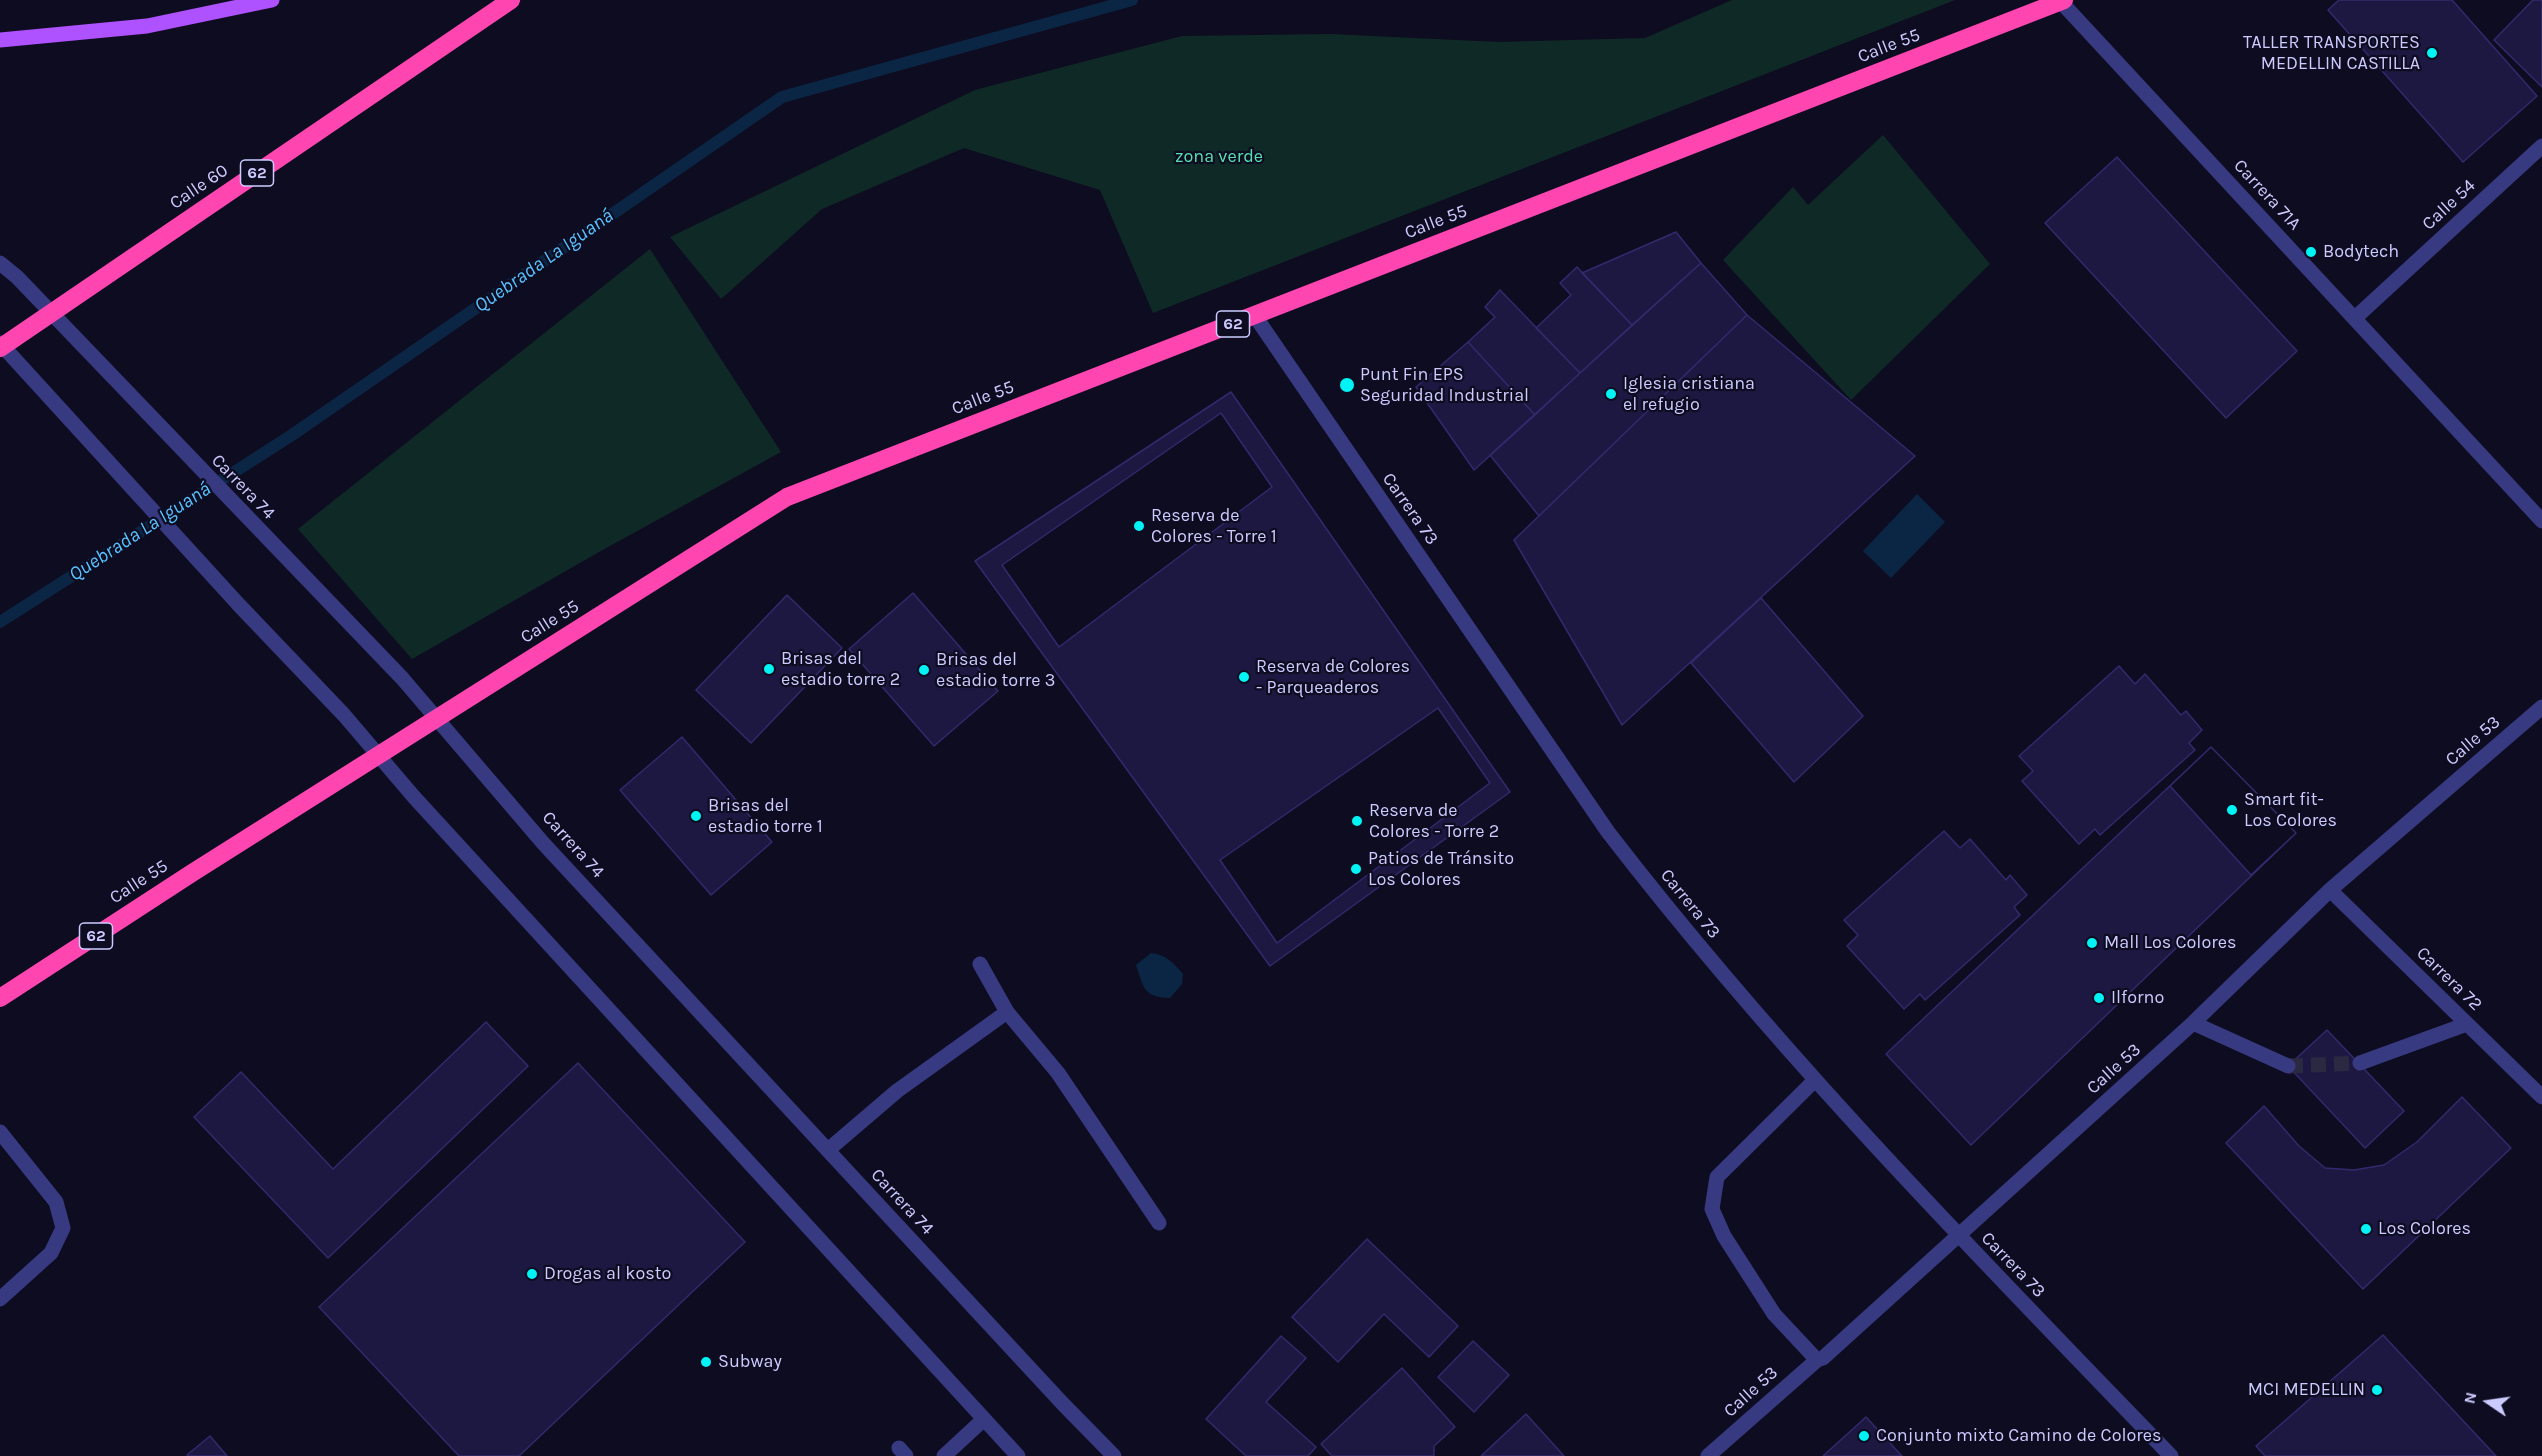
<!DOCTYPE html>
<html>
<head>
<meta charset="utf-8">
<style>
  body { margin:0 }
  #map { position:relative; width:2542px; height:1456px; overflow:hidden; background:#0e0c20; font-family:Karla,sans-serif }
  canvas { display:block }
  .north { position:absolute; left:2458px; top:1372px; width:60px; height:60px; -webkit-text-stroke:4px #0e0c20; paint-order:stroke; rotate:283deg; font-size:16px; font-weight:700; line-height:24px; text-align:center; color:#cccbff }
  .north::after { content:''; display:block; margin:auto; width:21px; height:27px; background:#cccbff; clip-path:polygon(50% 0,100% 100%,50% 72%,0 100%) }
</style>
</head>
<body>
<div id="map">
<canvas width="2542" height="1456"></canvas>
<div class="north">N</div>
</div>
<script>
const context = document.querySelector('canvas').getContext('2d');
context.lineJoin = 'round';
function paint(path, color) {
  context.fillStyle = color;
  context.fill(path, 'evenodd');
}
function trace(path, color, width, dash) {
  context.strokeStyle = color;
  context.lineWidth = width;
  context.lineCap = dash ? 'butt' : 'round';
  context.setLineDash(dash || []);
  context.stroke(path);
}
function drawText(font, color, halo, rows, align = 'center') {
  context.font = font + ' Karla,sans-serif';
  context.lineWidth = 4.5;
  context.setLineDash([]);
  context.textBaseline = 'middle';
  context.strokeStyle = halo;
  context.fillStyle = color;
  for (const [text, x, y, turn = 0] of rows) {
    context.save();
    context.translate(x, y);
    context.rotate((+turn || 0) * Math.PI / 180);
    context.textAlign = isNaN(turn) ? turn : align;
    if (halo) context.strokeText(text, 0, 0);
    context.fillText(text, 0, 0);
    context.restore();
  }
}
const green = new Path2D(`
  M1732,0h223l-802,313 -53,-123 -136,-42 -142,61 -101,90 -51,-62 305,-147 207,-54 148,-2 168,8 147,-4z
  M1883,135l107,129 -139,136 -128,-140 70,-73 15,18z
  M650,249l131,203 -182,100 -187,107 -114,-130z`);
const water = new Path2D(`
  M1917,494l28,28 -54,56 -28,-27z
  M1151,953c14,1 23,10 32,21l-1,10 -12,14c-27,-1 -26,-10 -34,-33z`);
const stream = new Path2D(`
  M0,622l292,-187 490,-338 350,-97`);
const building = new Path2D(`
  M2339,0h113l85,96 -74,66 -135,-152z
  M2533,0h9v87l-48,-47z
  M2117,157l180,194 -71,67 -181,-195z
  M1676,232l25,31 -69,62 -50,-52z
  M1701,263l46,52 -208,201 -49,-61z
  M1577,267l55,58 -52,48 -44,-45 35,-33 -11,-12z
  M1500,290l80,83 -45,42 -67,-73 27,-25 -10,-10z
  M1747,315l168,141 -293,269 -108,-185z
  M1468,342l67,73 -61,55 -58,-83z
  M1231,392l279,400 -240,174 -295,-405z
  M1221,413l51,74 -213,160 -57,-82z
  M913,593l85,98 -64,55 -85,-97z
  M787,595l55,53 -91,95 -55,-53z
  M1761,598l102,118 -69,66 -103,-119z
  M2119,666l16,18 10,-10 36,41 5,-4 16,19 -13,13 6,7 -95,85 -5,-6 -16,15 -57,-63 11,-10 -14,-15z
  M1438,708l52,75 -213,160 -57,-83z
  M682,737l90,105 -61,53 -91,-105z
  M2211,747l85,86 -45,42 -81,-89z
  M2211,747l85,86 -325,312 -85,-91z
  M1944,831l16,17 10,-9 36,41 4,-5 17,20 -13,12 6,8 -95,85 -5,-6 -16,15 -57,-63 11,-11 -14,-15z
  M486,1022l42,44 -200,192 -134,-141 47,-45 92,97z
  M2327,1030l77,81 -39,37 -77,-82z
  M578,1063l167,179 -226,214h-60l-140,-149z
  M2462,1097l49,51 -148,141 -137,-146 38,-37 35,40 26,22 29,2 30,-5 33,-23z
  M1367,1239l91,87 -29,31 -45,-43 -46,48 -46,-45z
  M2383,1335l113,121h-231l-9,-10z
  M1281,1336l25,22 -40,44 50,45 -8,9h-62l-40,-37z
  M1473,1341l36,34 -35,37 -36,-35z
  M1402,1368l53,59 -21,19v10h-102l-11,-12z
  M1526,1414l38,42h-83z
  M1866,1417l36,39h-79z
  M210,1436l17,20h-39l-1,-1z`);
const minorTunnel = new Path2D(`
  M2288,1066l72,-3`);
const minor = new Path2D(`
  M2061,2l481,519
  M0,263l17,14 385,401 141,165 520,561 51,52
  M1255,316l353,516c172,223 368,422 563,624
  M2355,318l187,-172
  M0,343l239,262 105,110 70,82 604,659
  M2330,890l212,207
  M980,964l27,48 51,61 101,150
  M2193,1023l95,43
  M2360,1063l107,-39
  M1814,1081l-97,96 -5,32 12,27 50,78 43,46
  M0,1132l56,70 7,26 -12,25 -51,46
  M828,1150l69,-59 110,-79
  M899,1448l7,8
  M944,1456l40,-37
  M1708,1456l109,-96 6,-2 370,-335 137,-133 212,-183`);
const major = new Path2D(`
  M0,40l147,-14 125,-26`);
const highway = new Path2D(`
  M0,348l511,-348
  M0,998l192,-125 595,-376 1277,-497`);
const markers = [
  [2432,53,6,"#00f4f6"],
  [2311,252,6,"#00f4f6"],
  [1347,385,8,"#00f4f6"],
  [1611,394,6,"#00f4f6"],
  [1139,526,6,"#00f4f6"],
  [769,669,6,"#00f4f6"],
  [924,670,6,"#00f4f6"],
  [1244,677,6,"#00f4f6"],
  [2232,810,6,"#00f4f6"],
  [696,816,6,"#00f4f6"],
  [1357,821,6,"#00f4f6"],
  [1356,869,6,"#00f4f6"],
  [2092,943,6,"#00f4f6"],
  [2099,998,6,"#00f4f6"],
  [2366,1229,6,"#00f4f6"],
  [532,1274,6,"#00f4f6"],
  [706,1362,6,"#00f4f6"],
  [2377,1390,6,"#00f4f6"],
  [1864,1436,6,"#00f4f6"]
];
const shields = [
  [257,173,33],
  [1233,324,33],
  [96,936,33]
];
const shieldNames = [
  ["62",257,173],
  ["62",1233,324],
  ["62",96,936]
];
const poiNames = [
  ["TALLER TRANSPORTES",2420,43,"right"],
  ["MEDELLIN CASTILLA",2420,64,"right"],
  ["Bodytech",2323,252],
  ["Punt Fin EPS",1360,375],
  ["Seguridad Industrial",1360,396],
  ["Iglesia cristiana",1623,384],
  ["el refugio",1623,405],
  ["Reserva de",1151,516],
  ["Colores - Torre 1",1151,537],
  ["Brisas del",781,659],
  ["estadio torre 2",781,680],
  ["Brisas del",936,660],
  ["estadio torre 3",936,681],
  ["Reserva de Colores",1256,667],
  ["- Parqueaderos",1256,688],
  ["Smart fit-",2244,800],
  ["Los Colores",2244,821],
  ["Brisas del",708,806],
  ["estadio torre 1",708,827],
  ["Reserva de",1369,811],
  ["Colores - Torre 2",1369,832],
  ["Patios de Tránsito",1368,859],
  ["Los Colores",1368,880],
  ["Mall Los Colores",2104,943],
  ["Ilforno",2111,998],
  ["Los Colores",2378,1229],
  ["Drogas al kosto",544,1274],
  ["Subway",718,1362],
  ["MCI MEDELLIN",2365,1390,"right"],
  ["Conjunto mixto Camino de Colores",1876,1436]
];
const streetNames = [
  ["Calle 55",1889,46,-21],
  ["Calle 60",199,187,-34],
  ["Carrera 71A",2267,195,47],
  ["Calle 54",2449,205,-43],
  ["Calle 55",1436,222,-21],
  ["Calle 55",983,398,-21],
  ["Carrera 74",243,487,46],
  ["Carrera 73",1410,509,55],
  ["Calle 55",550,622,-32],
  ["Calle 53",2473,741,-41],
  ["Carrera 74",573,845,48],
  ["Calle 55",139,882,-33],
  ["Carrera 73",1690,904,51],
  ["Carrera 72",2449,979,44],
  ["Calle 53",2114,1069,-42],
  ["Carrera 74",902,1202,47],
  ["Carrera 73",2013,1265,46],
  ["Calle 53",1751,1392,-42]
];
const parkNames = [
  ["zona verde",1219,157]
];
const waterNames = [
  ["Quebrada La Iguaná",544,261,-35],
  ["Quebrada La Iguaná",140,532,-33]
];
paint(green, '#0f2a26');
paint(water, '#0b2645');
trace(stream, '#0b2645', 12);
paint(building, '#1d1841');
trace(building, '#312a6d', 1.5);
trace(minorTunnel, '#2a2941', 15, [15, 8]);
trace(minor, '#373a80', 15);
trace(major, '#ae52ff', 15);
trace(highway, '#ff46b0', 18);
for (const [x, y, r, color] of markers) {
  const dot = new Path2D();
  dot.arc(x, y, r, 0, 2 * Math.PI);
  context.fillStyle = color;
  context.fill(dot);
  trace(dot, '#0e0c20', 2);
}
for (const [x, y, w] of shields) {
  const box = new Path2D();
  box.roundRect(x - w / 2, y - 13, w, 26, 4.5);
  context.fillStyle = '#0e0c20';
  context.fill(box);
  trace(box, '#cccbff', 1.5);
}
drawText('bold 16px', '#cccbff', null, shieldNames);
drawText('18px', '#cccbff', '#0e0c20', poiNames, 'left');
drawText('18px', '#cccbff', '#0e0c20', streetNames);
drawText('18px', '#56e0b1', '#0e0c20', parkNames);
drawText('italic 20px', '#59c1ff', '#0e0c20', waterNames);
</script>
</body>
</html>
